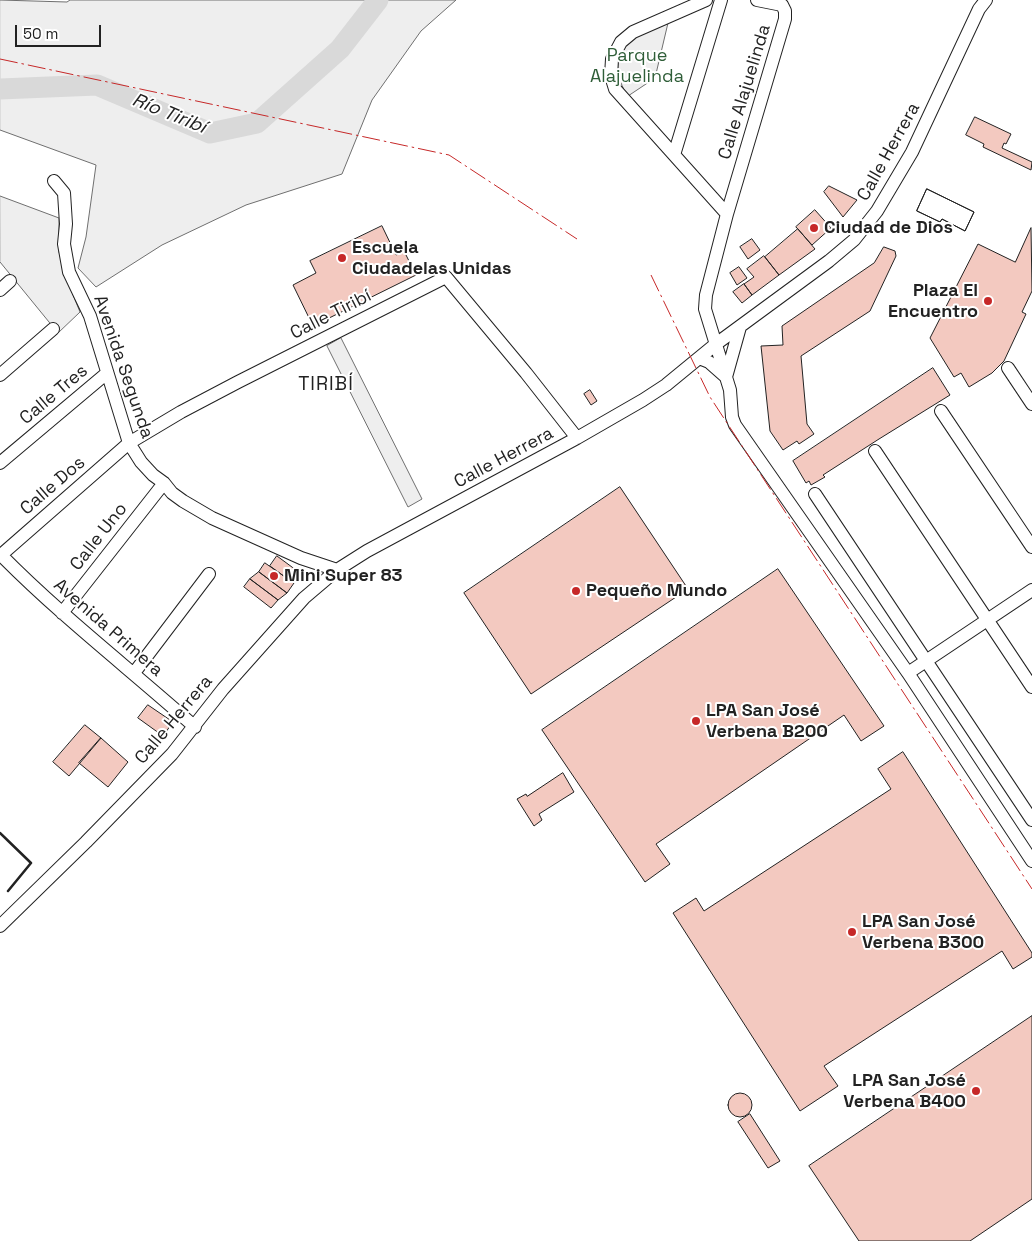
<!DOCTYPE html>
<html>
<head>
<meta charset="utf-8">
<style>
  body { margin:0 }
  #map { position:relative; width:1032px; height:1241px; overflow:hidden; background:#fff; font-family:"Space Grotesk",sans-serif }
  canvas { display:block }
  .scale { position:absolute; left:15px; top:25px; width:86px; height:22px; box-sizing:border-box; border:2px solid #222; border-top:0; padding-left:6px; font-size:15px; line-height:18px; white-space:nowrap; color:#222; -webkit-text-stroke:4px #fff; paint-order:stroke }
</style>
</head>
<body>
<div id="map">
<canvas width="1032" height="1241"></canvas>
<div class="scale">50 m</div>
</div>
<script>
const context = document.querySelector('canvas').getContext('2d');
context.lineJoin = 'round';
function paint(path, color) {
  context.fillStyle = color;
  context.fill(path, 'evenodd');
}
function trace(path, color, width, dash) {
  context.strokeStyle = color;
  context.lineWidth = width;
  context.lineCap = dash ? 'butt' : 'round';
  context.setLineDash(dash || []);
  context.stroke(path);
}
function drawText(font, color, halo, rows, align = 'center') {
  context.font = font + ' "Space Grotesk",sans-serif';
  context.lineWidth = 4;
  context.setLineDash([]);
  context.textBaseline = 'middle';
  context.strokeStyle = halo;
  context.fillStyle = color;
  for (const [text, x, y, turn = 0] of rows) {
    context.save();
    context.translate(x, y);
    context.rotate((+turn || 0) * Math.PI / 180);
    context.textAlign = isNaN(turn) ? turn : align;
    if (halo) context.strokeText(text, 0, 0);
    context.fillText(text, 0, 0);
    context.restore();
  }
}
const green = new Path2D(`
  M0,0l67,2 3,-2h386l-35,31 -49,69 -30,74 -96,31 -84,40 -66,42 -18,-19 8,-31 10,-72 -96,-35z
  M668,23l-13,55 -27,18c-12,-17 -16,-41 3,-57 10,-7 26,-11 37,-16z
  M0,196l59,22v34l8,28 13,32 -22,21 -58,-71z
  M341,338l81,161 -14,8 -81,-161z`);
const river = new Path2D(`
  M0,89l97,-4 113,48 47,-10 83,-74 38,-49`);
const building = new Path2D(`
  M975,117l36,17 -5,10 -2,-1 -2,5 30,14 -1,8 -48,-23 1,-3 -18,-9z
  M829,186l28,14 -14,17 -19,-25z
  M927,189l47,23 -9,19 -23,-12 -2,3 -23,-11z
  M927,189l47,23 -9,19 -23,-12 -2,3 -23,-11z
  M815,210l16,18 -19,17 -16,-18z
  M382,226l14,29 8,-4 12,24 -103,51 -20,-41 23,-12 -6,-12z
  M1031,228l1,63 -10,21 4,2 -22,47 -12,12 -23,14 -8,-14 -7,4 -24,-39 48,-94 37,18z
  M798,229l17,20 -36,26 -14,-18z
  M752,239l8,11 -12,9 -8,-12z
  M884,247l11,4 1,5 -26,55 -69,45 6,68 7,10 -15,10 -2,-3 -14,9 -13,-19 -9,-85 22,-1 -1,-19 92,-63z
  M764,256l15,19 -27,20 -8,-11 10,-7 -7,-8z
  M739,267l8,11 -10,7 -7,-12z
  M744,284l8,11 -10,8 -9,-11z
  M933,368l17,27 -71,44 -56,36 2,2 -14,8 -2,-4 -3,2 -13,-22z
  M590,390l7,11 -6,4 -7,-11z
  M620,487l68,102 -157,105 -67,-101z
  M277,556l19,14 -7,10 -19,-14z
  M265,563l29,20 -7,10 -28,-21z
  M778,569l106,157 -23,15 -17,-26 -188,129 14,20 -25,18 -103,-152z
  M259,572l28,21 -9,7 -28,-21z
  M250,579l28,21 -7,8 -27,-21z
  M148,705l25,17 -10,14 -25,-18z
  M85,725l16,13 -32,38 -16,-14z
  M101,738l27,24 -20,25 -29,-24z
  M903,752l129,201v4l-19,12 -11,-18 -178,115 14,20 -38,25 -127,-198 23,-15 8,13 187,-122 -13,-20z
  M563,773l11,19 -35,22 3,6 -8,6 -17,-27 9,-5 1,2z
  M1032,1016v183l-62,42h-111l-50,-75z
  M728 1105a12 12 0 1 1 24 0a12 12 0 1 1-24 0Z
  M750,1114l30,47 -12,7 -30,-46z`);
const minor = new Path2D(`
  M706,0l-73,32 -12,10 -9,17 -1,17 4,13 112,125
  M757,0l25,5 3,6v8l-58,195 -21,81 -1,14 25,81 2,27 3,8 173,248 124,188
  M674,155l47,-155
  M54,181l10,12 2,31 -2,20 5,28 21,44 39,127 12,19 12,13 11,8 8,10 11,8 29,17 89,40 36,12
  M0,290l10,-9
  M699,358l10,4 17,15 14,-50
  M1008,368l24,36
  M0,375l53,-46
  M941,411l91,136
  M875,451l157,236
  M0,463l107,-90
  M815,494l217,326
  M0,554c61,62 130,115 195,173
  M1,555l128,-112 52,-31 57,-30 208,-105 80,96 51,65
  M62,613l102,-130
  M134,673l75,-99
  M908,673l124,-83
  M0,926l86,-84 86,-88 51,-65 81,-91 33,-28 30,-19 210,-113 66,-38 23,-15 50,-41 113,-83 25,-21 23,-29 35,-59 67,-143 7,-9`);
const wall = new Path2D(`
  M0,833l31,30 -23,28`);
const power = new Path2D(`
  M0,59l449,96 128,84
  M651,275l59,122 322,492`);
const markers = [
  [814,228,5,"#c62828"],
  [342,258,5,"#c62828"],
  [988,301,5,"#c62828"],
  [274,576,5,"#c62828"],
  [576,591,5,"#c62828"],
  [696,721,5,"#c62828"],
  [852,932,5,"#c62828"],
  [976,1091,5,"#c62828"]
];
const parkNames = [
  ["Parque",637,56],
  ["Alajuelinda",637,77]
];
const streetNames = [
  ["Calle Alajuelinda",745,92,-73],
  ["Calle Herrera",889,152,-61],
  ["Calle Tiribí",331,315,-27],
  ["Avenida Segunda",123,367,71],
  ["Calle Tres",54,395,-40],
  ["Calle Herrera",504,458,-28],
  ["Calle Dos",53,486,-41],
  ["Calle Uno",99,537,-52],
  ["Avenida Primera",108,628,41],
  ["Calle Herrera",174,720,-50]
];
const poiNames = [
  ["Ciudad de Dios",824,228],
  ["Escuela",352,248],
  ["Ciudadelas Unidas",352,269],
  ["Plaza El",978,291,"right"],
  ["Encuentro",978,312,"right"],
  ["Mini Super 83",284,576],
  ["Pequeño Mundo",586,591],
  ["LPA San José",706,711],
  ["Verbena B200",706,732],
  ["LPA San José",862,922],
  ["Verbena B300",862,943],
  ["LPA San José",966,1081,"right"],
  ["Verbena B400",966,1102,"right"]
];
const waterNames = [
  ["Río Tiribí",169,114,22]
];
const neighbourhoodNames = [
  ["TIRIBÍ",326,385]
];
paint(green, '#eee');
trace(green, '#6f6f6f', 1);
trace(river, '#d9d9d9', 21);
paint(building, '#f3c9c0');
trace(building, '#222', 1);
trace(minor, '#222', 14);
trace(minor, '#fff', 12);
trace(wall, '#222', 2.5);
trace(power, '#c62828', 1, [18, 4, 2.5, 4]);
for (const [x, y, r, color] of markers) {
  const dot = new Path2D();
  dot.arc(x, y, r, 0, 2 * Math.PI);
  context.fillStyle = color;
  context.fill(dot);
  trace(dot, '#fff', 2);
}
drawText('18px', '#2f5e38', '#fff', parkNames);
drawText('18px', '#222', '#fff', streetNames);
drawText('bold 18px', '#222', '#fff', poiNames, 'left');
drawText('italic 19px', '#222', '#fff', waterNames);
context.letterSpacing = '1px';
drawText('19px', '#222', '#fff', neighbourhoodNames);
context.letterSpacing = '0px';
</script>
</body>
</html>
